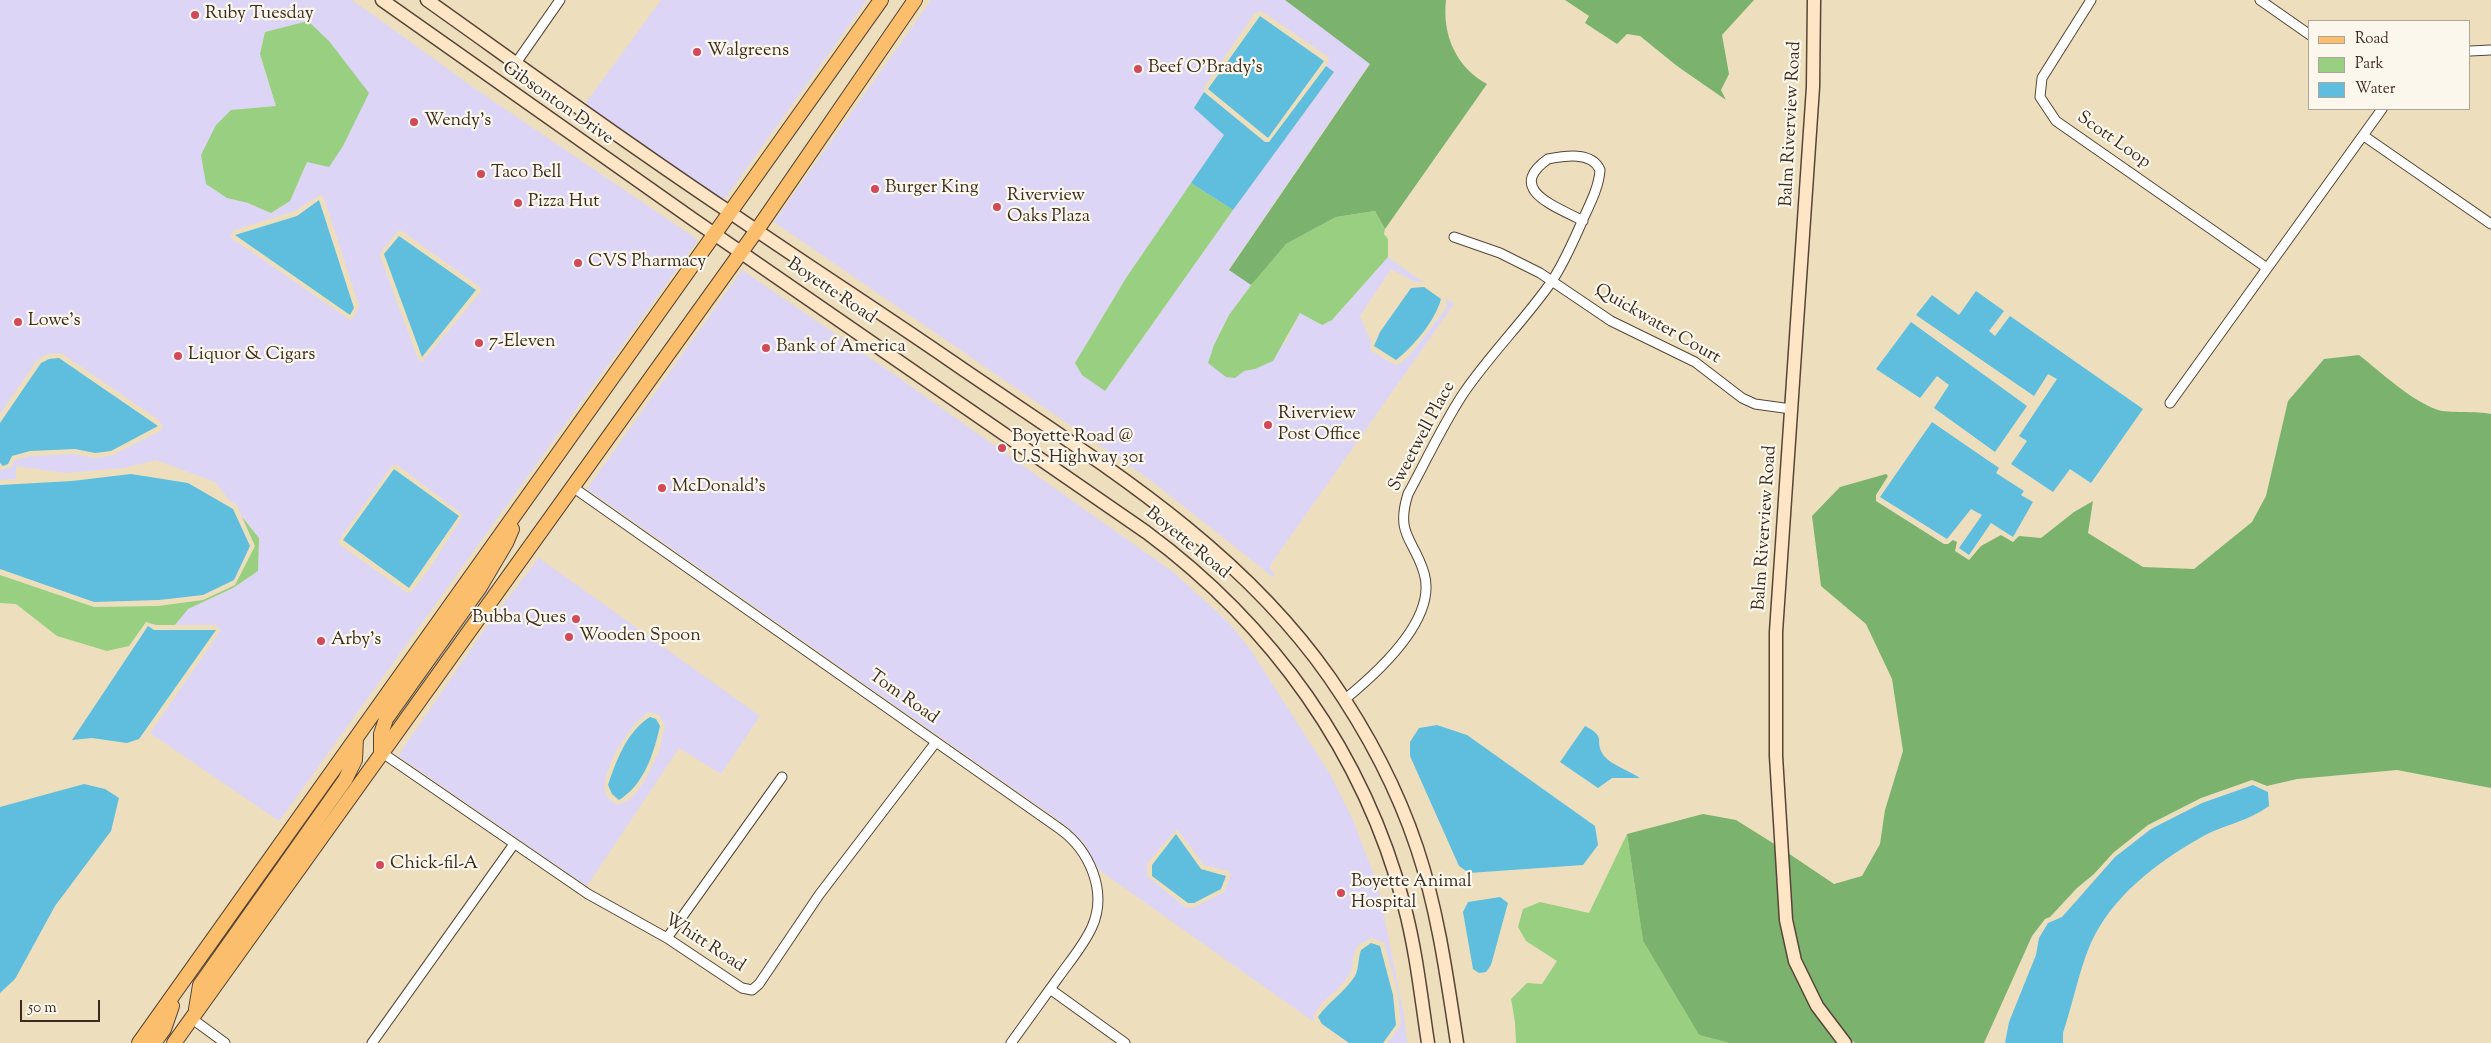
<!DOCTYPE html>
<html>
<head>
<meta charset="utf-8">
<style>
  body { margin:0 }
  #map { position:relative; width:2491px; height:1043px; overflow:hidden; background:#eddfbd; font-family:"Sorts Mill Goudy",serif }
  canvas { display:block }
  .legend { position:absolute; left:2308px; top:20px; width:162px; height:90px; box-sizing:border-box; background:#fbf7ec; border:1px solid #aea59a; margin:0; padding:6px 9px; list-style:none; font-size:15px; color:#3b2a1e }
  .legend li { display:flex; align-items:center; gap:10px; height:25px }
  .legend b { width:25px; border:1px solid #aea59a }
  .scale { position:absolute; left:20px; top:1000px; width:80px; height:22px; box-sizing:border-box; border:2px solid #3b2a1e; border-top:0; padding-left:6px; font-size:15px; line-height:18px; white-space:nowrap; color:#3b2a1e; -webkit-text-stroke:4px #fbf7ec; paint-order:stroke }
</style>
</head>
<body>
<div id="map">
<canvas width="2491" height="1043"></canvas>
<ul class="legend">
<li><b style="height:6px;background:#fabe6d"></b>Road</li>
<li><b style="height:14px;background:#99cf80"></b>Park</li>
<li><b style="height:14px;background:#5fbddd"></b>Water</li>
</ul>
<div class="scale">50 m</div>
</div>
<script>
const context = document.querySelector('canvas').getContext('2d');
context.lineJoin = 'round';
function paint(path, color) {
  context.fillStyle = color;
  context.fill(path, 'evenodd');
}
function trace(path, color, width, dash) {
  context.strokeStyle = color;
  context.lineWidth = width;
  context.lineCap = dash ? 'butt' : 'round';
  context.setLineDash(dash || []);
  context.stroke(path);
}
function drawText(font, color, halo, rows, align = 'center') {
  context.font = font + ' "Sorts Mill Goudy",serif';
  context.lineWidth = 4.5;
  context.setLineDash([]);
  context.textBaseline = 'middle';
  context.strokeStyle = halo;
  context.fillStyle = color;
  for (const [text, x, y, turn = 0] of rows) {
    context.save();
    context.translate(x, y);
    context.rotate((+turn || 0) * Math.PI / 180);
    context.textAlign = isNaN(turn) ? turn : align;
    if (halo) context.strokeText(text, 0, 0);
    context.fillText(text, 0, 0);
    context.restore();
  }
}
const built = new Path2D(`
  M0,0h352l125,90 221,150 -419,581 -129,-88 71,-103 -5,-5h-41v-2l13,-14 45,-21 25,-17 1,-33 -17,-21 -5,-12 -7,-4 -15,-19 -59,-22 -32,8 -59,5 -49,-7v13l-16,1v-10l11,-3 4,-7 15,-4 44,-2 20,4 17,-2 49,-25 3,-5 -7,-8 -95,-65 -14,1 -10,6 -37,54zM308,21l-1,141 -17,39 -19,12 -23,-10 -21,-5 4,-88 45,-4 -16,-52 5,-22zM320,195l4,3 35,108 -5,11 -4,3 -120,-83 4,-7 61,-19zM398,231h4l79,57 -1,5 -58,69 -4,-3 -38,-103 1,-5zM393,465h4l66,50 -35,56 -18,22 -4,-1 -66,-47 -2,-4z
  M661,0h206l-144,201 -138,-97z
  M931,0h354l85,63 -141,206 22,16 -22,30 -15,30 30,26 11,-2 30,-26 15,-30 22,12 10,-5 56,-63 35,25h-9l-23,-13 -31,47 11,26 -1,8 25,15 4,-1 10,-8 38,-49 -1,-9 8,6 -183,260 -1,5 5,6 -2,2 -120,-95 -379,-260zM1259,11l4,1 64,44 2,4 -3,6 8,7 -72,96 -157,222 -30,-28 51,-85 98,-143 -30,-28 10,-15v-5l50,-73z
  M742,270l150,103 281,199 56,51 21,26 80,125 22,44 26,68 26,129 3,28h-19l13,-18 -3,-32 -14,-51 -13,-4 -14,8 -4,12 -2,15 -14,17 -14,12 -10,14 1,6 -215,-152 -15,-27 -20,-19 -477,-335zM1177,829l27,36 24,6 3,3 -7,18 -31,16 -8,-1 -38,-31v-13z
  M539,558l221,158 -39,58 -42,-26 -92,138 -189,-130 95,-139zM649,712l10,3 6,10 -5,24 -14,29 -10,15 -7,7 -12,5 -10,-8 -3,-9 2,-13 9,-22 19,-29z`);
const green = new Path2D(`
  M308,21l21,20 40,52 -26,53 -14,21 -22,-5 -17,39 -19,12 -23,-10 -21,-5 -21,-14 -5,-29 15,-30 15,-15 45,-4 -16,-52 5,-22z
  M1191,183l42,27 -128,181 -23,-16 -7,-12 51,-85z
  M1375,211l10,18 -1,5 4,5v18l-56,63 -10,5 -22,-12 -27,48 -18,8 -11,2 -9,7 -9,-1 -18,-14 6,-18 15,-30 37,-50 20,-21 50,-27z
  M242,517l17,21 -1,33 -25,17 -45,21 -13,16h-19l-10,-3 -17,24 -22,5 -50,-15 -41,-32 -16,-1v-28l94,32 64,-1 45,-6 32,-15 20,-39z
  M1627,834l16,107 56,94 30,8h-213l-1,-21 -4,-23 16,-16 15,1 15,-23 -31,-20 -8,-14 5,-18 17,-7 49,11z`);
const forest = new Path2D(`
  M1285,0h161c-4,35 10,67 41,84l-102,145 -10,-18 -39,6 -50,27 -35,41 -22,-15 141,-206z
  M1565,0h189l-32,35 7,39 -8,16 5,10 -49,-34 -37,-30 -13,-2 -10,10 -32,-21 4,-7z
  M2359,355c23,18 51,45 79,55 9,3 39,1 53,4v374l-94,-18 -100,9 -30,7 -15,-6 -51,18 -53,27 -35,28 -19,21 -17,14 -27,29 -5,2 -13,17 -48,107h-129c-59,-53 -63,-117 -67,-190l46,31 28,-8 18,-32 5,-34 18,-59 -11,-72 -26,-55 -45,-38 -9,-70 28,-29 46,-13 2,2 -12,19v6l68,43h4l5,-4 4,2 -2,9 14,9 12,-14 20,-11 12,7 6,-6 22,2 33,-26 19,-11 -5,32 55,34 51,2 58,-47 14,-26 22,-95 36,-42z
  M1703,814l33,6 40,25 13,119 23,46 24,33h-107l-30,-8 -56,-94 -16,-107z`);
const water = new Path2D(`
  M1260,16l64,45 -56,77 -60,-49z
  M1326,66l8,6 -101,138 -42,-27 33,-48 -30,-27 10,-16 61,50h4z
  M319,200l35,108 -4,7 -115,-80 62,-19z
  M399,236l77,54 -54,67 -38,-103z
  M1424,287l17,12c-6,22 -27,47 -45,61l-22,-14 6,-14 31,-44z
  M1976,291l28,20 -15,20 6,5 15,-20 133,93 -52,74 -21,-14 -17,23 -42,-28 16,-23 -8,-5 38,-57 -9,-5 -14,22 -118,-81 16,-20 27,20z
  M1911,322l116,84 -32,46 -61,-44 15,-23 -12,-9 -17,22 -44,-29z
  M59,358l99,68 -47,25 -16,2 -20,-4 -45,2 -18,5 -4,8 -5,2 -3,-3v-40l41,-60 8,-4z
  M1932,422l67,46 -3,5 28,18 -3,4 12,7 -20,35 -22,-14 -22,32 -10,-7 23,-33 -11,-6 -24,30 -67,-42z
  M394,469l65,47 -50,72 -66,-48z
  M131,474l57,9 45,26 17,37 -16,34 -31,15 -44,5 -65,2 -94,-33v-84l72,-4z
  M148,626l6,4h62l-77,109 -12,4 -35,-5 -20,2z
  M650,717l6,2 4,7c-6,27 -16,59 -41,74l-7,-6 -4,-9c8,-24 19,-54 42,-68z
  M1437,725l30,10 128,91 3,19 -15,20 -114,8 -10,-7 -49,-110v-14l9,-14z
  M1585,726c24,12 7,15 20,31 7,8 25,14 35,21h-28l-14,10 -38,-26z
  M84,784l21,5 14,9 -8,33 -56,75 -40,73 -15,14v-186z
  M2253,785l15,7 1,14c-24,17 -45,18 -69,32 -44,25 -89,59 -110,107 -11,26 -18,61 -27,88v10h-58l4,-21 27,-67 3,-17 9,-15 14,-6 53,-60 36,-28 51,-26z
  M1176,834l25,35 25,7 -5,13 -27,14h-6l-36,-27v-11z
  M1500,897l8,6 -17,62 -5,7 -7,1 -6,-4 -10,-57 5,-10z
  M1371,943l9,3 13,49 3,30 -13,18h-34l-27,-19 -4,-7c10,-15 27,-25 37,-41 4,-7 3,-18 6,-26z`);
const minor = new Path2D(`
  M2091,0l-49,78 -2,19 16,24 211,147
  M2260,0l50,35
  M2470,51l21,-1
  M516,63l44,-63
  M2364,136l127,88
  M1454,237l46,16 40,20 71,48 84,41 47,36 13,6 36,5
  M2170,403l212,-294
  M574,488l486,341c29,21 48,62 32,98 -8,18 -22,34 -34,51 -16,22 -31,43 -47,65
  M1344,700c32,-26 94,-81 80,-127 -10,-34 -29,-38 -16,-79 18,-33 34,-68 55,-100 27,-40 62,-74 89,-113 13,-20 23,-43 32,-64 7,-15 15,-31 16,-47 -8,-19 -36,-14 -52,-11 -44,31 10,48 35,62
  M381,752l207,142 79,44 75,50 10,2 7,-6 60,-89 117,-153
  M667,938l115,-161
  M1050,989l75,54
  M191,1018l34,25
  M372,1043l142,-199`);
const secondary = new Path2D(`
  M382,0l312,220 452,312c126,93 218,221 258,373 12,44 17,92 24,138
  M427,0c100,71 199,143 301,211 74,51 149,99 223,150 136,94 283,179 379,317 36,52 67,110 87,170 21,63 30,130 40,195
  M1814,0l-1,87 -37,545v124l10,164 9,41 22,45 28,37`);
const primary = new Path2D(`
  M381,752v-18l5,-15 94,-132 26,-44 6,-14
  M196,1009l4,-24 145,-205 10,-20 1,-22
  M139,1043l742,-1043
  M154,1043l10,-14 8,-23
  M174,1043l583,-813 158,-230`);
const markers = [
  [195,15,5,"#d1495b"],
  [697,52,5,"#d1495b"],
  [1138,69,5,"#d1495b"],
  [414,122,5,"#d1495b"],
  [481,174,5,"#d1495b"],
  [875,189,5,"#d1495b"],
  [518,203,5,"#d1495b"],
  [997,207,5,"#d1495b"],
  [578,263,5,"#d1495b"],
  [18,322,5,"#d1495b"],
  [479,343,5,"#d1495b"],
  [766,348,5,"#d1495b"],
  [178,356,5,"#d1495b"],
  [1268,425,5,"#d1495b"],
  [1002,448,5,"#d1495b"],
  [662,488,5,"#d1495b"],
  [576,619,5,"#d1495b"],
  [569,637,5,"#d1495b"],
  [321,641,5,"#d1495b"],
  [380,865,5,"#d1495b"],
  [1341,893,5,"#d1495b"]
];
const poiNames = [
  ["Ruby Tuesday",205,15],
  ["Walgreens",707,52],
  ["Beef O'Brady's",1148,69],
  ["Wendy's",424,122],
  ["Taco Bell",491,174],
  ["Burger King",885,189],
  ["Riverview",1007,197],
  ["Oaks Plaza",1007,218],
  ["Pizza Hut",528,203],
  ["CVS Pharmacy",588,263],
  ["Lowe's",28,322],
  ["7-Eleven",489,343],
  ["Bank of America",776,348],
  ["Liquor & Cigars",188,356],
  ["Riverview",1278,415],
  ["Post Office",1278,436],
  ["Boyette Road @",1012,438],
  ["U.S. Highway 301",1012,459],
  ["McDonald's",672,488],
  ["Bubba Ques",566,619,"right"],
  ["Wooden Spoon",579,637],
  ["Arby's",331,641],
  ["Chick-fil-A",390,865],
  ["Boyette Animal",1351,883],
  ["Hospital",1351,904]
];
const streetNames = [
  ["Gibsonton Drive",557,104,35],
  ["Balm Riverview Road",1792,124,-87],
  ["Scott Loop",2113,141,35],
  ["Boyette Road",831,292,34],
  ["Quickwater Court",1657,325,30],
  ["Sweetwell Place",1423,437,-62],
  ["Balm Riverview Road",1766,528,-86],
  ["Boyette Road",1187,544,39],
  ["Tom Road",903,698,35],
  ["Whitt Road",704,944,33]
];
paint(built, '#dcd5f6');
paint(green, '#99cf80');
paint(forest, '#7ab26e');
paint(water, '#5fbddd');
trace(minor, '#564536', 11);
trace(secondary, '#564536', 15);
trace(primary, '#564536', 16);
trace(minor, '#fff', 9);
trace(secondary, '#fde5c5', 12);
trace(primary, '#fabe6d', 14);
for (const [x, y, r, color] of markers) {
  const dot = new Path2D();
  dot.arc(x, y, r, 0, 2 * Math.PI);
  context.fillStyle = color;
  context.fill(dot);
  trace(dot, '#fbf7ec', 2);
}
drawText('18px', '#3b2a1e', '#fbf7ec', poiNames, 'left');
drawText('18px', '#3b2a1e', '#fbf7ec', streetNames);
</script>
</body>
</html>
